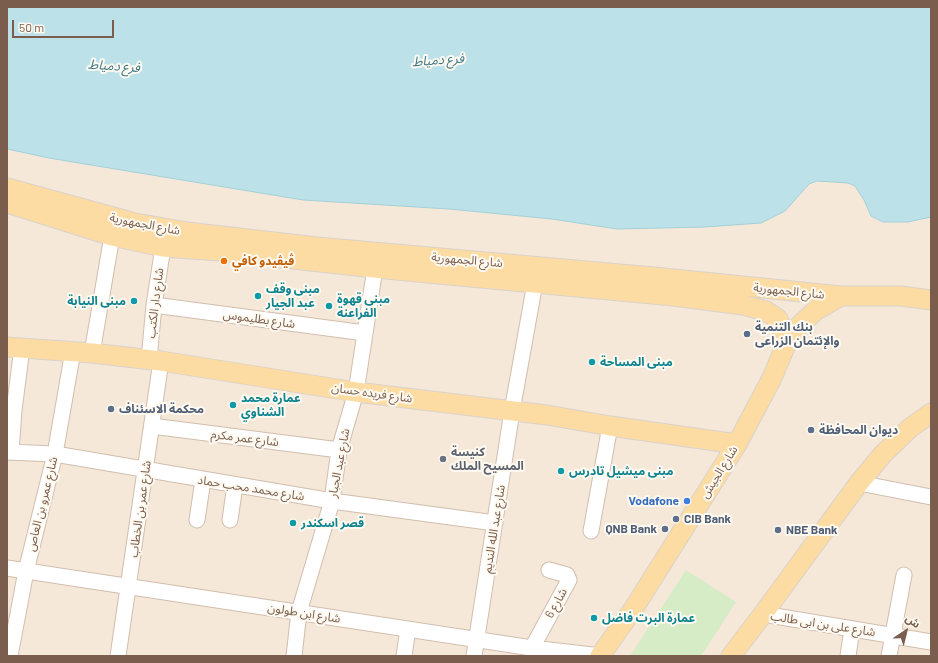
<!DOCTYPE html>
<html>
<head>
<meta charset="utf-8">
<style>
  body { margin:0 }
  #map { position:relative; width:938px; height:663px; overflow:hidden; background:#fdf6ea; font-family:Barlow,"Noto Sans Arabic",sans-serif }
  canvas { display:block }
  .frame { position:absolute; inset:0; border:8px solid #7a5d4c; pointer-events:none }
  .north { position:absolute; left:886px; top:611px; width:40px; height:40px; -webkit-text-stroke:3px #fffaf1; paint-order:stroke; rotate:35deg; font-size:11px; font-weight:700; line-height:16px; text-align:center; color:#7a5d4c }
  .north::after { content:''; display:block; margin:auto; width:14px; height:18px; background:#7a5d4c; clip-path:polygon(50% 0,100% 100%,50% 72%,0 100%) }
  .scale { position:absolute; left:12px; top:20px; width:102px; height:18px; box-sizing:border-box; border:2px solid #7a5d4c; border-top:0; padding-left:5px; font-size:12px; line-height:14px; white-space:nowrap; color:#7a5d4c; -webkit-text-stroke:3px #fffaf1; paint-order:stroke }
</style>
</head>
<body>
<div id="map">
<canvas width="938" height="663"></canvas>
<div class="frame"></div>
<div class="north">ش</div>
<div class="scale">50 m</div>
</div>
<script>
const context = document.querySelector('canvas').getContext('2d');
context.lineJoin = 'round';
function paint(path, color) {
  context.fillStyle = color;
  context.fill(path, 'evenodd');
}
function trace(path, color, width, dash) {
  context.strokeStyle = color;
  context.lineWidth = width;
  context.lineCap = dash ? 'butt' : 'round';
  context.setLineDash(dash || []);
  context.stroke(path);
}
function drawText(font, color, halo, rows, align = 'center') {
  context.font = font + ' Barlow,"Noto Sans Arabic",sans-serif';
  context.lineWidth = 4;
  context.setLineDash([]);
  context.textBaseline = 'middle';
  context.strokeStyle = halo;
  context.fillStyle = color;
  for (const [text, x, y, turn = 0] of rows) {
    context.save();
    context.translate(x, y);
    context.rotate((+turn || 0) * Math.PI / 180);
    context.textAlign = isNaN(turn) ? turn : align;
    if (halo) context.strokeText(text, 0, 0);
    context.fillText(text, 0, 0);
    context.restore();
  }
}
const residential = new Path2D(`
  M7,7h924v649h-924z`);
const green = new Path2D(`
  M686,570l50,32 -35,54h-71z`);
const water = new Path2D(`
  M7,7h924v210l-23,5h-25l-12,-6 -7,-16 -9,-14 -7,-3 -31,-2 -8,3 -24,27 -24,12 -56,4 -88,2 -65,-10 -103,-10 -146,-9 -254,-42 -42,-9z`);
const minor = new Path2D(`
  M154,305l211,28
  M92,353l20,-117
  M149,360l5,-55 9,-58
  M152,426l187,24
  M7,452l48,2 277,47 163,22
  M11,452l3,-42 8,-62
  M859,483l72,14
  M197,520l6,-40
  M230,520l5,-35
  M591,531l19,-105
  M7,568l525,80 69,8
  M763,614l168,28
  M532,648l37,-68 -2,-5 -18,-5
  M10,656l16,-85 29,-117 18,-103
  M118,656l43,-295
  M294,656l5,-44 33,-111 7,-51 17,-58 19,-124
  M404,656l4,-27
  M474,656l38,-245 23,-128
  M848,656l4,-27
  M889,656l15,-81`);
const major = new Path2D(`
  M7,188l128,35 52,9 130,15 337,30 187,19h60l30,4
  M7,203l105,33 51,11 57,4 155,17 298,28 70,9 23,6 12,8 5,13 2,15
  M7,347l85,6 69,8 195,31 191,23 63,11 127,18
  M600,656l34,-48 103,-164 35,-66 13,-31 13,-20 17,-16 26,-15
  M731,656l32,-42 96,-131 24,-29 27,-26 21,-15`);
const markers = [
  [224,261,4,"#e8710a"],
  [258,296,4,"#0f9aa8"],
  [134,301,4,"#0f9aa8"],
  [329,306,4,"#0f9aa8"],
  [747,334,4,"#5c6f8a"],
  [592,362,4,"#0f9aa8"],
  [233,405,4,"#0f9aa8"],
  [111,409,4,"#5c6f8a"],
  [811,430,4,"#5c6f8a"],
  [443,459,4,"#6b7280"],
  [561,471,4,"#0f9aa8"],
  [687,501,4,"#3f7fe0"],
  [676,519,4,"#5c6f8a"],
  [293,523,4,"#0f9aa8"],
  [665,529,4,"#5c6f8a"],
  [778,530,4,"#5c6f8a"],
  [594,618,4,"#0f9aa8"]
];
const streetNames = [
  ["شارع الجمهورية",145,224,11],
  ["شارع الجمهورية",467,260,5],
  ["شارع الجمهورية",789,291,6],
  ["شارع دار الكتب",155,303,-83],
  ["شارع بطليموس",259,319,8],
  ["شارع فريده حسان",372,393,8],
  ["شارع عمر مكرم",245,438,7],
  ["شارع عبد الجبار",339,463,-79],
  ["شارع الجيش",719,472,-58],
  ["شارع محمد محب حماد",251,488,9],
  ["شارع عمرو بن العاص",42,504,-76],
  ["شارع عمر بن الخطاب",140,509,-82],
  ["شارع عبد الله النديم",494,529,-81],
  ["شارع 6",556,603,-61],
  ["شارع ابن طولون",304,613,9],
  ["شارع على بن ابى طالب",823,624,9]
];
const foodNames = [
  ["ڤيڤيدو كافي",232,261]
];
const cultureNames = [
  ["مبنى وقف",266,289],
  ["عبد الجيار",266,303],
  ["مبنى قهوة",337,299],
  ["الفراعنة",337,313],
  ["مبنى النيابة",126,301,"right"],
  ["مبنى المساحة",600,362],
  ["عمارة محمد",241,398],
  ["الشناوي",241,412],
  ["مبنى ميشيل تادرس",569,471],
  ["قصر اسكندر",301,523],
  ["عمارة البرت فاضل",602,618]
];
const serviceNames = [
  ["بنك التنمية",755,327],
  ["والإئتمان الزراعى",755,341],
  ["محكمة الاسئناف",119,409],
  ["ديوان المحافظة",819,430],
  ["CIB Bank",684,519],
  ["QNB Bank",657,529,"right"],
  ["NBE Bank",786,530]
];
const worshipNames = [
  ["كنيسة",451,452],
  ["المسيح الملك",451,466]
];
const shopNames = [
  ["Vodafone",679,501]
];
const waterNames = [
  ["فرع دمياط",438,60,-4],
  ["فرع دمياط",114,66,4]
];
paint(residential, '#f5e8d8');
paint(green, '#d5ecc7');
paint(water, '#bde1e8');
trace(water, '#a3d1da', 1);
trace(minor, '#d1beae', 17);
trace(major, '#dad2cd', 21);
trace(minor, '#fff', 15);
trace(major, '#fcdca2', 19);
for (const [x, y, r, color] of markers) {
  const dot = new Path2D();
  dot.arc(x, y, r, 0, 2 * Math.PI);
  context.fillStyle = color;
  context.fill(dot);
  trace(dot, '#fffaf1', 1.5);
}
drawText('12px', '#7a5d4c', '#fffaf1', streetNames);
drawText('bold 12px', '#c56008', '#fffaf1', foodNames, 'left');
drawText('bold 12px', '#0d838f', '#fffaf1', cultureNames, 'left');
drawText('bold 12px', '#4e5e75', '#fffaf1', serviceNames, 'left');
drawText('bold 12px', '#5b616d', '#fffaf1', worshipNames, 'left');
drawText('bold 12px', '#366cbe', '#fffaf1', shopNames, 'right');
drawText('italic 13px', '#417986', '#fffaf1', waterNames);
</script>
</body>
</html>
